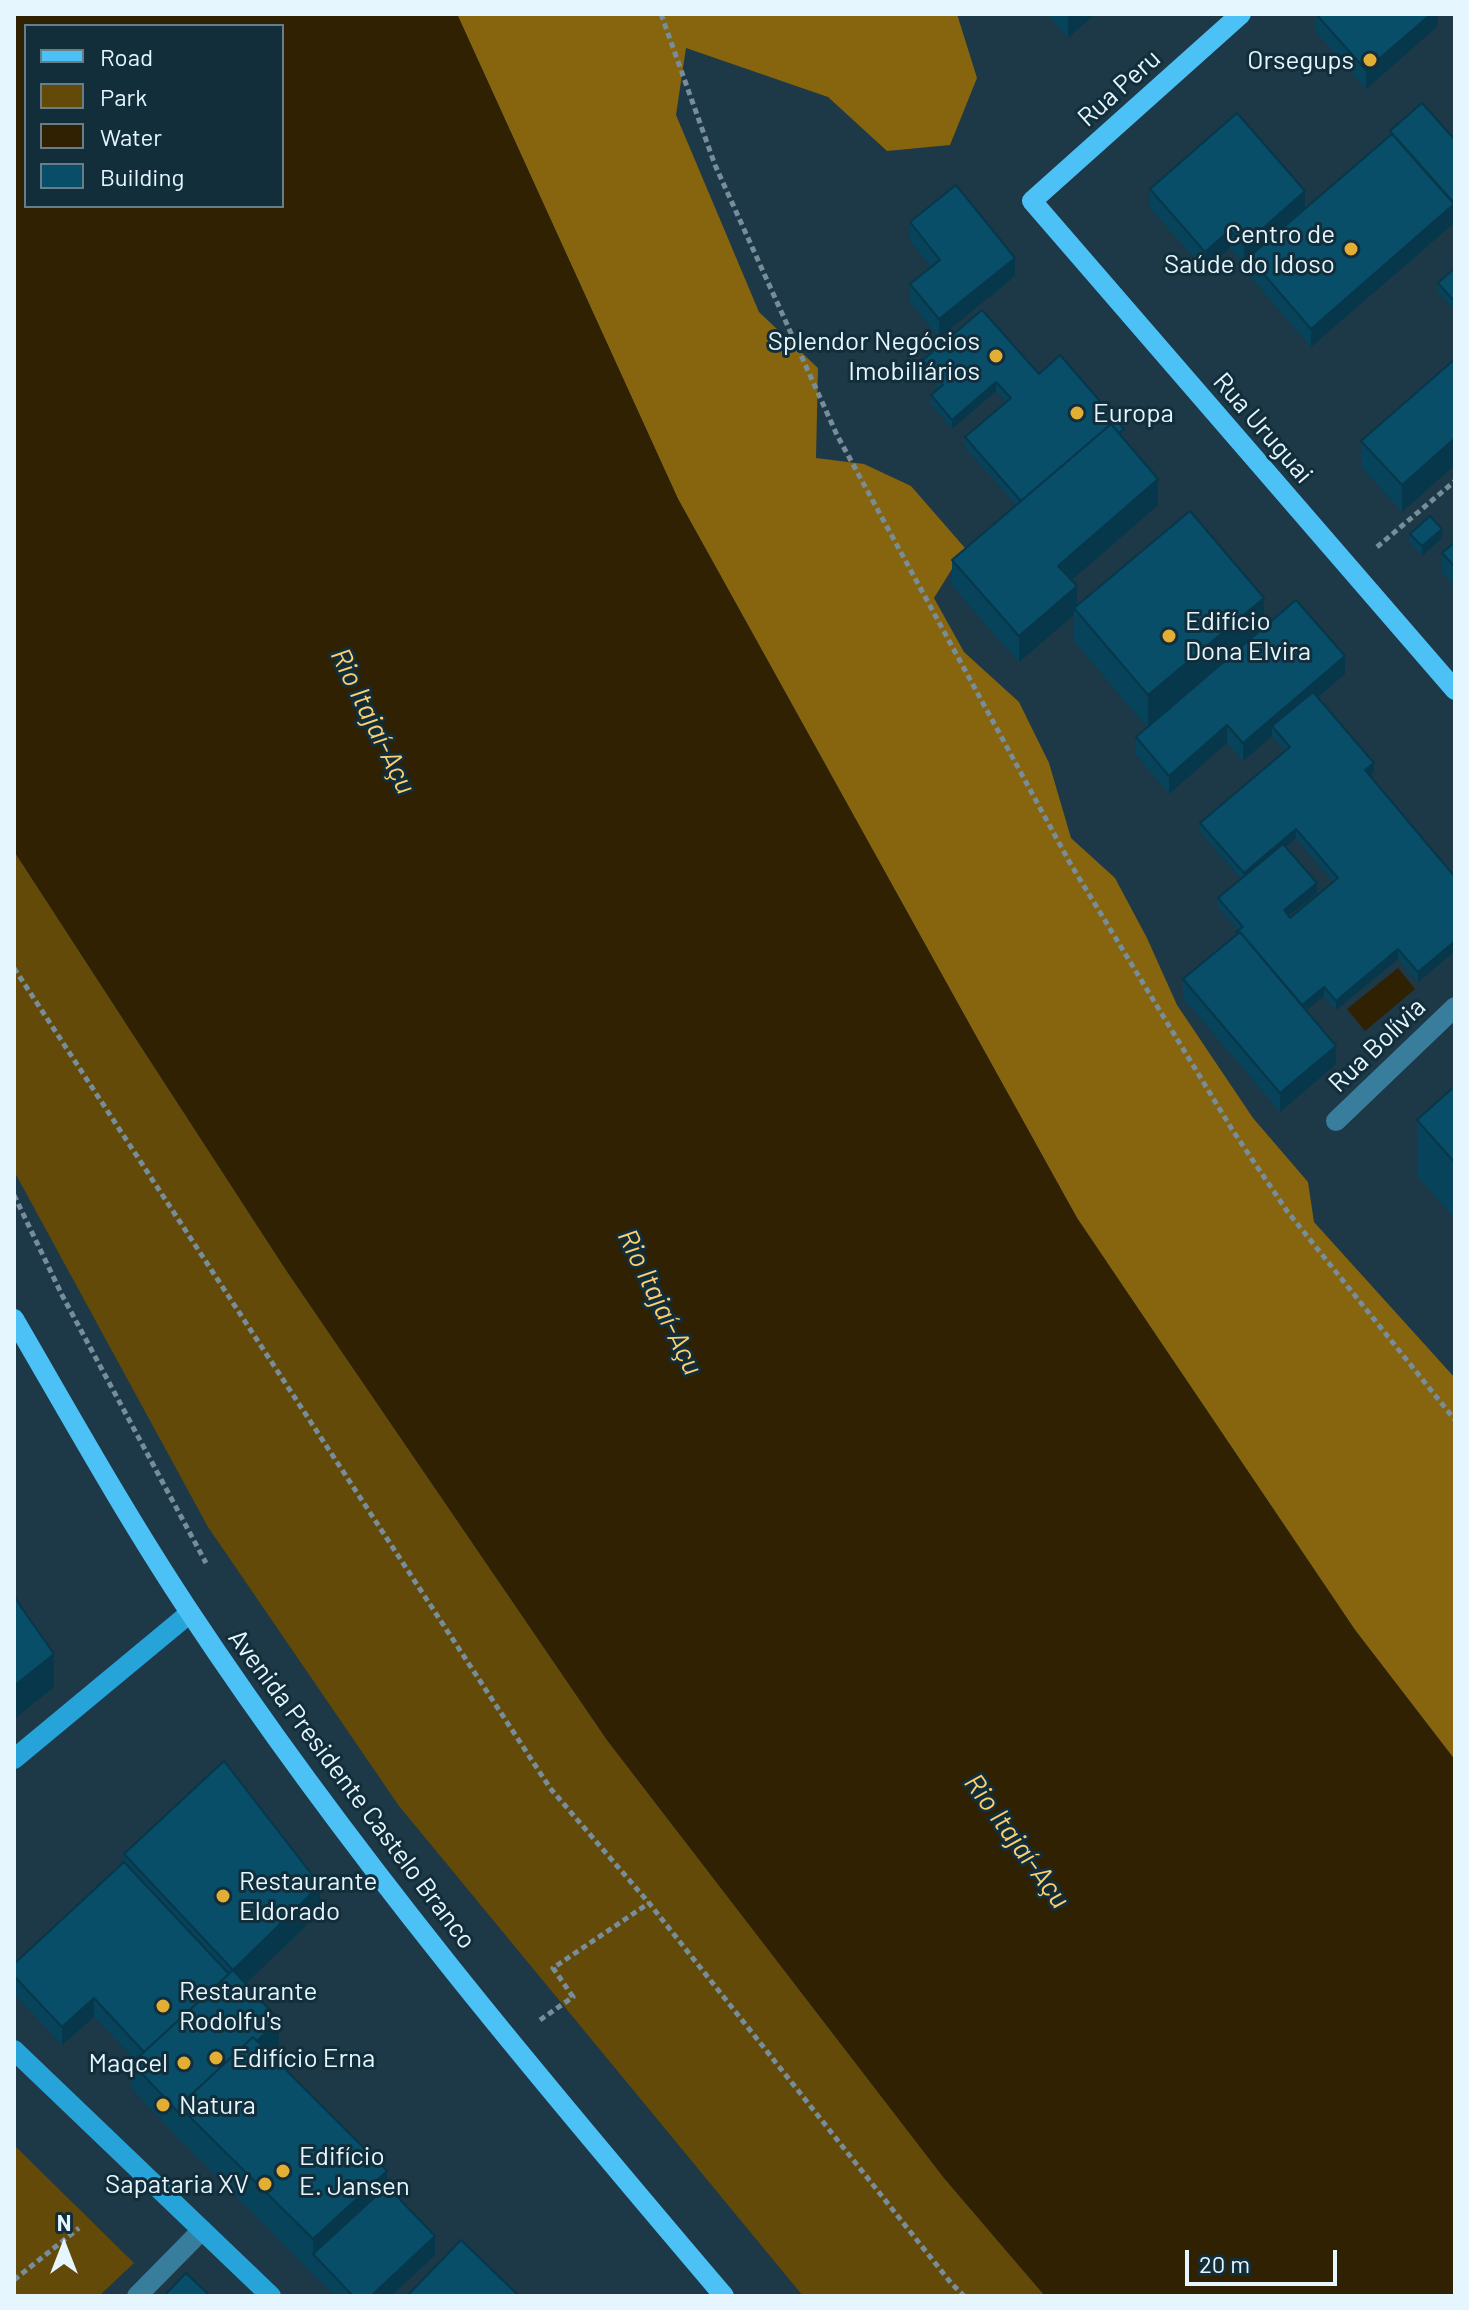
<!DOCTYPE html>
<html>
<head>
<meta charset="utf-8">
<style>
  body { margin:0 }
  #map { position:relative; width:1469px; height:2310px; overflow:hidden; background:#1d3846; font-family:Barlow,sans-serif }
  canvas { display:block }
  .frame { position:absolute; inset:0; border:16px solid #e6f6ff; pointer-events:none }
  .legend { position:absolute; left:24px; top:24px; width:260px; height:184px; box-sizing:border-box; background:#122e3b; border:2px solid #677e89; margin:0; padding:10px 14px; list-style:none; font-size:24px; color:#e6f6ff }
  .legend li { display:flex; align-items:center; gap:16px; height:40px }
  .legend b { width:40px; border:2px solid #677e89 }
  .north { position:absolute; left:24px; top:2206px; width:80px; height:80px; -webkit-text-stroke:6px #122e3b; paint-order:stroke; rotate:0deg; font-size:22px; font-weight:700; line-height:32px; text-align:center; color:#e6f6ff }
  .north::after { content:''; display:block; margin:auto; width:28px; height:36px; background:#e6f6ff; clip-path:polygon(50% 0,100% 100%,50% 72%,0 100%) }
  .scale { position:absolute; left:1185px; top:2250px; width:152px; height:36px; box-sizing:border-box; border:4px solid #e6f6ff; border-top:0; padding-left:10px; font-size:24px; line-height:28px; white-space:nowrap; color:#e6f6ff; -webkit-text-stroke:6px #122e3b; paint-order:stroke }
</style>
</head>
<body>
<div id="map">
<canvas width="1469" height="2310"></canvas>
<div class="frame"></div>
<ul class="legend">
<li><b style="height:10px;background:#4cc1f6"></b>Road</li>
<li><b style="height:22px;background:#644a09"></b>Park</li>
<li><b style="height:22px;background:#2f2101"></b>Water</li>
<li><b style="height:22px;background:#084e69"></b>Building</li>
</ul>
<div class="north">N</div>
<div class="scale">20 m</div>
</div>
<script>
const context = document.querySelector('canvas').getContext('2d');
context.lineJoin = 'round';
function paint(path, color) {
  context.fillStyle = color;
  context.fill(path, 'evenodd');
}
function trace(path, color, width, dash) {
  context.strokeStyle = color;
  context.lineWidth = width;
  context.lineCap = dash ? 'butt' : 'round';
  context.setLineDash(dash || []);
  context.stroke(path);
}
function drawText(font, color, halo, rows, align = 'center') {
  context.font = font + ' Barlow,sans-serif';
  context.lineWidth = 6;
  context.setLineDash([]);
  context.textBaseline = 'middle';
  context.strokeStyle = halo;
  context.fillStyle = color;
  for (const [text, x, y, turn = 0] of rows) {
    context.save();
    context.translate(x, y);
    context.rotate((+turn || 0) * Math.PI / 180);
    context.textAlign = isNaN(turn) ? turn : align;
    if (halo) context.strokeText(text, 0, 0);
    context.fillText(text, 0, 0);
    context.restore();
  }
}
const green = new Path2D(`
  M14,851l272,419 321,470 337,438 101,118h-242l-404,-490 -191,-279 -194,-356z
  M14,2145l120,118 -35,33h-85z`);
const forest = new Path2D(`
  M457,14h500l20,64 -27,67 -63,6 -59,-54 -142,-49 -10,67 83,197 59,56 -2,90 48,6 47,22 54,62 -31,50 30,54 55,50 30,61 22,75 44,40 32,60 30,67 76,113 55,64 6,40 141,156v382l-100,-130 -278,-412 -399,-719z`);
const water = new Path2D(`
  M14,14h443l221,485 399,719 278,412 100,130v536h-410l-101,-118 -337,-438 -321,-470 -272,-419zM26,26h256v180h-256z
  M1398,968l17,21 -50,42 -18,-22z`);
const path = new Path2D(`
  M661,14l54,151 122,270 233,428 163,268 54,80 168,209
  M1377,547l78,-66
  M14,968l536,820 99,115 302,380 13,13
  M14,1195l48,100 144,268
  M540,2020l33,-23 -20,-29 96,-65
  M14,2280l65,-52`);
const street = new Path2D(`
  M1336,1121l119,-114
  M137,2296l65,-66`);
const secondary = new Path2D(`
  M14,1759l176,-146
  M14,2050l257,246`);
const primary = new Path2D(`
  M1241,14l-209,187 423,489
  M14,1319c57,98 112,197 175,292 160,242 347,464 535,685`);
const wall = new Path2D(`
  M1047,14h48l-27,24z
  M1315,14h123v12l-72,63 -51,-58z
  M1390,131l65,9v74l-1,-1v10l-143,124 -62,-72v-16l-5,4 -14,-15 -25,22 -55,-62v-19l155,19 85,-73z
  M910,222l105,54 -76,62 -29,-36v-18l21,-17 -21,-26z
  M1455,268v43l-17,-19v-9z
  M1455,359l-53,153 -41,-45v-26z
  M923,360l116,14 85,64 34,67 -86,75 5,25 187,23 81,46 -27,23 56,75 -4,4 85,101v74l-37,31 -20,-23 -62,51 -12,-14 -18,14 30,54 -56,48 -97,-114v-19l53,-43v-4l2,-2 -20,-23v-9l23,-19 -41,-47v-9l85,-72 -13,-15 -29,25 -16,-18 -58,51 -33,-39v-18l11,-10 -73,-86v-26l-55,47 -67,-76v-26l64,-55 -51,-58v-10l41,-35 -10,-11 -44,38 -21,-24v-10l8,-6 -16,-19zM1296,838l37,44 -43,36 -1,-2 28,-23 -31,-46z
  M1410,534l32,4 -20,18 -12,-13z
  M1455,542v44l-13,-14v-19z
  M1455,1086v133l-38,-43v-56z
  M124,1854l196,58 -74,72 33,62 -9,8 117,132 48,69 -44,41h-56l-156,-157 -47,-50v-26l3,-3 -41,-43 -32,28 -48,-51v-30l110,-102z`);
const shadedWall = new Path2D(`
  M1068,14h27l-27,24z
  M1431,14h7v12l-72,63v-19z
  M1305,191v18l-56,48v2l-5,4v-18z
  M1454,204v19l-143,124v-18z
  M1230,230v18l-25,22v-18z
  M1015,258v18l-76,62v-19z
  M996,382v9l-44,38v-9z
  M1455,438v27l-53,47v-27z
  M1158,479v26l-100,87v-26z
  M1442,529v9l-20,18v-10z
  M1077,586v25l-3,-3v7l-55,47v-26z
  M1264,598v33l-116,97v-33z
  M1345,656v18l-68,58 -5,-6v10l-29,25v-18z
  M1227,725v18l-58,51v-18z
  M1374,763v9l-9,8v-10z
  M1296,829v9l-52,45v-10z
  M1317,883v10l-33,27v-10z
  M1455,941v10l-37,31v-10z
  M1398,949v10l-62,51v-9z
  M1324,987v9l-25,20v-9z
  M1336,1046v18l-56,48v-19z
  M54,1654v33l-40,32v-33z
  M320,1885v27l-87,84v-26z
  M94,1998v19l-32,28v-18z
  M279,2020v26l-82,77 -14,-14z
  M387,2171v33l-74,50v19v-34z
  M435,2236v19l-44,41h-20z`);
const building = new Path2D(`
  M1316,14h115l-65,56z
  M1422,103l33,37v64l-65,-73z
  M1237,113l68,78 -61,54 -14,-15 -25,22 -55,-63z
  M1392,134l62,70 -143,125 -62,-72z
  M956,185l59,73 -76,61 -29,-35 30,-24 -30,-38z
  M1455,268v34l-17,-19z
  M982,310l57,64 21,-19 64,74 -5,4 -8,-9 -90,77 -56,-64 46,-39 -15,-16 -44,38 -21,-25 12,-10 -20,-25z
  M1455,359v79l-53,47 -41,-44z
  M1111,424l47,55 -100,87 19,20 -58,50 -67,-76z
  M1190,511l74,87 -116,97 -74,-87z
  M1430,516l12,13 -20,17 -12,-12z
  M1455,542v25l-13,-14z
  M1296,600l49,56 -102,87 -16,-18 -58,51 -33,-39z
  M1313,692l61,71 -9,7 90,107v64l-37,31 -20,-23 -62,52 -12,-14 -22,18 -62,-73 -2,2 -2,-2 7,-5 -25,-29 65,-54 34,39 -33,27 6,8 48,-40 -42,-49 -52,44 -44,-50 90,-76 -18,-21z
  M1240,932l96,114 -56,47 -97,-114z
  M1455,1086v77l-38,-43z
  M14,1595l7,12 33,47 -40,32z
  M224,1761l96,124 -87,85 -109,-116z
  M124,1862l105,112 -85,78 -50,-54 -32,29 -48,-51v-12z
  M233,1970l46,50 -22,21 -4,-4 -74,69v7l-47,-50z
  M253,2037l134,134 -74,68 -134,-133z
  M387,2186l48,50 -64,60h-18l-40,-42z
  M461,2240l58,56h-112z
  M186,2273l24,23h-46z`);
const markers = [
  [1370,60,8,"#e3ae34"],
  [1351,249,8,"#e3ae34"],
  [996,356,8,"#e3ae34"],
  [1077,413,8,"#e3ae34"],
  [1169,636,8,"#e3ae34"],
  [223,1896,8,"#e3ae34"],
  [163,2006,8,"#e3ae34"],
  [216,2058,8,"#e3ae34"],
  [184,2063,8,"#e3ae34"],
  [163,2105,8,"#e3ae34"],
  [283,2171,8,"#e3ae34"],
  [265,2184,8,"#e3ae34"]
];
const poiNames = [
  ["Orsegups",1354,60,"right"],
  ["Centro de",1335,234,"right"],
  ["Saúde do Idoso",1335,264,"right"],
  ["Splendor Negócios",980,341,"right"],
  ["Imobiliários",980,371,"right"],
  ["Europa",1093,413],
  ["Edifício",1185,621],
  ["Dona Elvira",1185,651],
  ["Restaurante",239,1881],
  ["Eldorado",239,1911],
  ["Restaurante",179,1991],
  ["Rodolfu's",179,2021],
  ["Edifício Erna",232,2058],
  ["Maqcel",168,2063,"right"],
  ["Natura",179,2105],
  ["Edifício",299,2156],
  ["E. Jansen",299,2186],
  ["Sapataria XV",249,2184,"right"]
];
const streetNames = [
  ["Rua Peru",1119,88,-42],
  ["Rua Uruguai",1263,428,49],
  ["Rua Bolívia",1377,1045,-44],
  ["Avenida Presidente Castelo Branco",352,1789,53]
];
const waterNames = [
  ["Rio Itajaí-Açu",373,721,64],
  ["Rio Itajaí-Açu",660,1302,64],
  ["Rio Itajaí-Açu",1017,1841,54]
];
paint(green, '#644a09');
paint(forest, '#87640e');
paint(water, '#2f2101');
trace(path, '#778d99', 5, [6, 4]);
trace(street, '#397d9d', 20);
trace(secondary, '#26a4d9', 20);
trace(primary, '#4cc1f6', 20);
paint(wall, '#07435a');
paint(shadedWall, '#06374a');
paint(building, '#084e69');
trace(building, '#06374a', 2);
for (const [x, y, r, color] of markers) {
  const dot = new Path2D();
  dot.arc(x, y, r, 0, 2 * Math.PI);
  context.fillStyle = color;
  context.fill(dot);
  trace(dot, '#122e3b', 3);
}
drawText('26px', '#e6f6ff', '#122e3b', poiNames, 'left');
drawText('26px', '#e6f6ff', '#122e3b', streetNames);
drawText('italic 28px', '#fecf6e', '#122e3b', waterNames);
</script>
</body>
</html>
